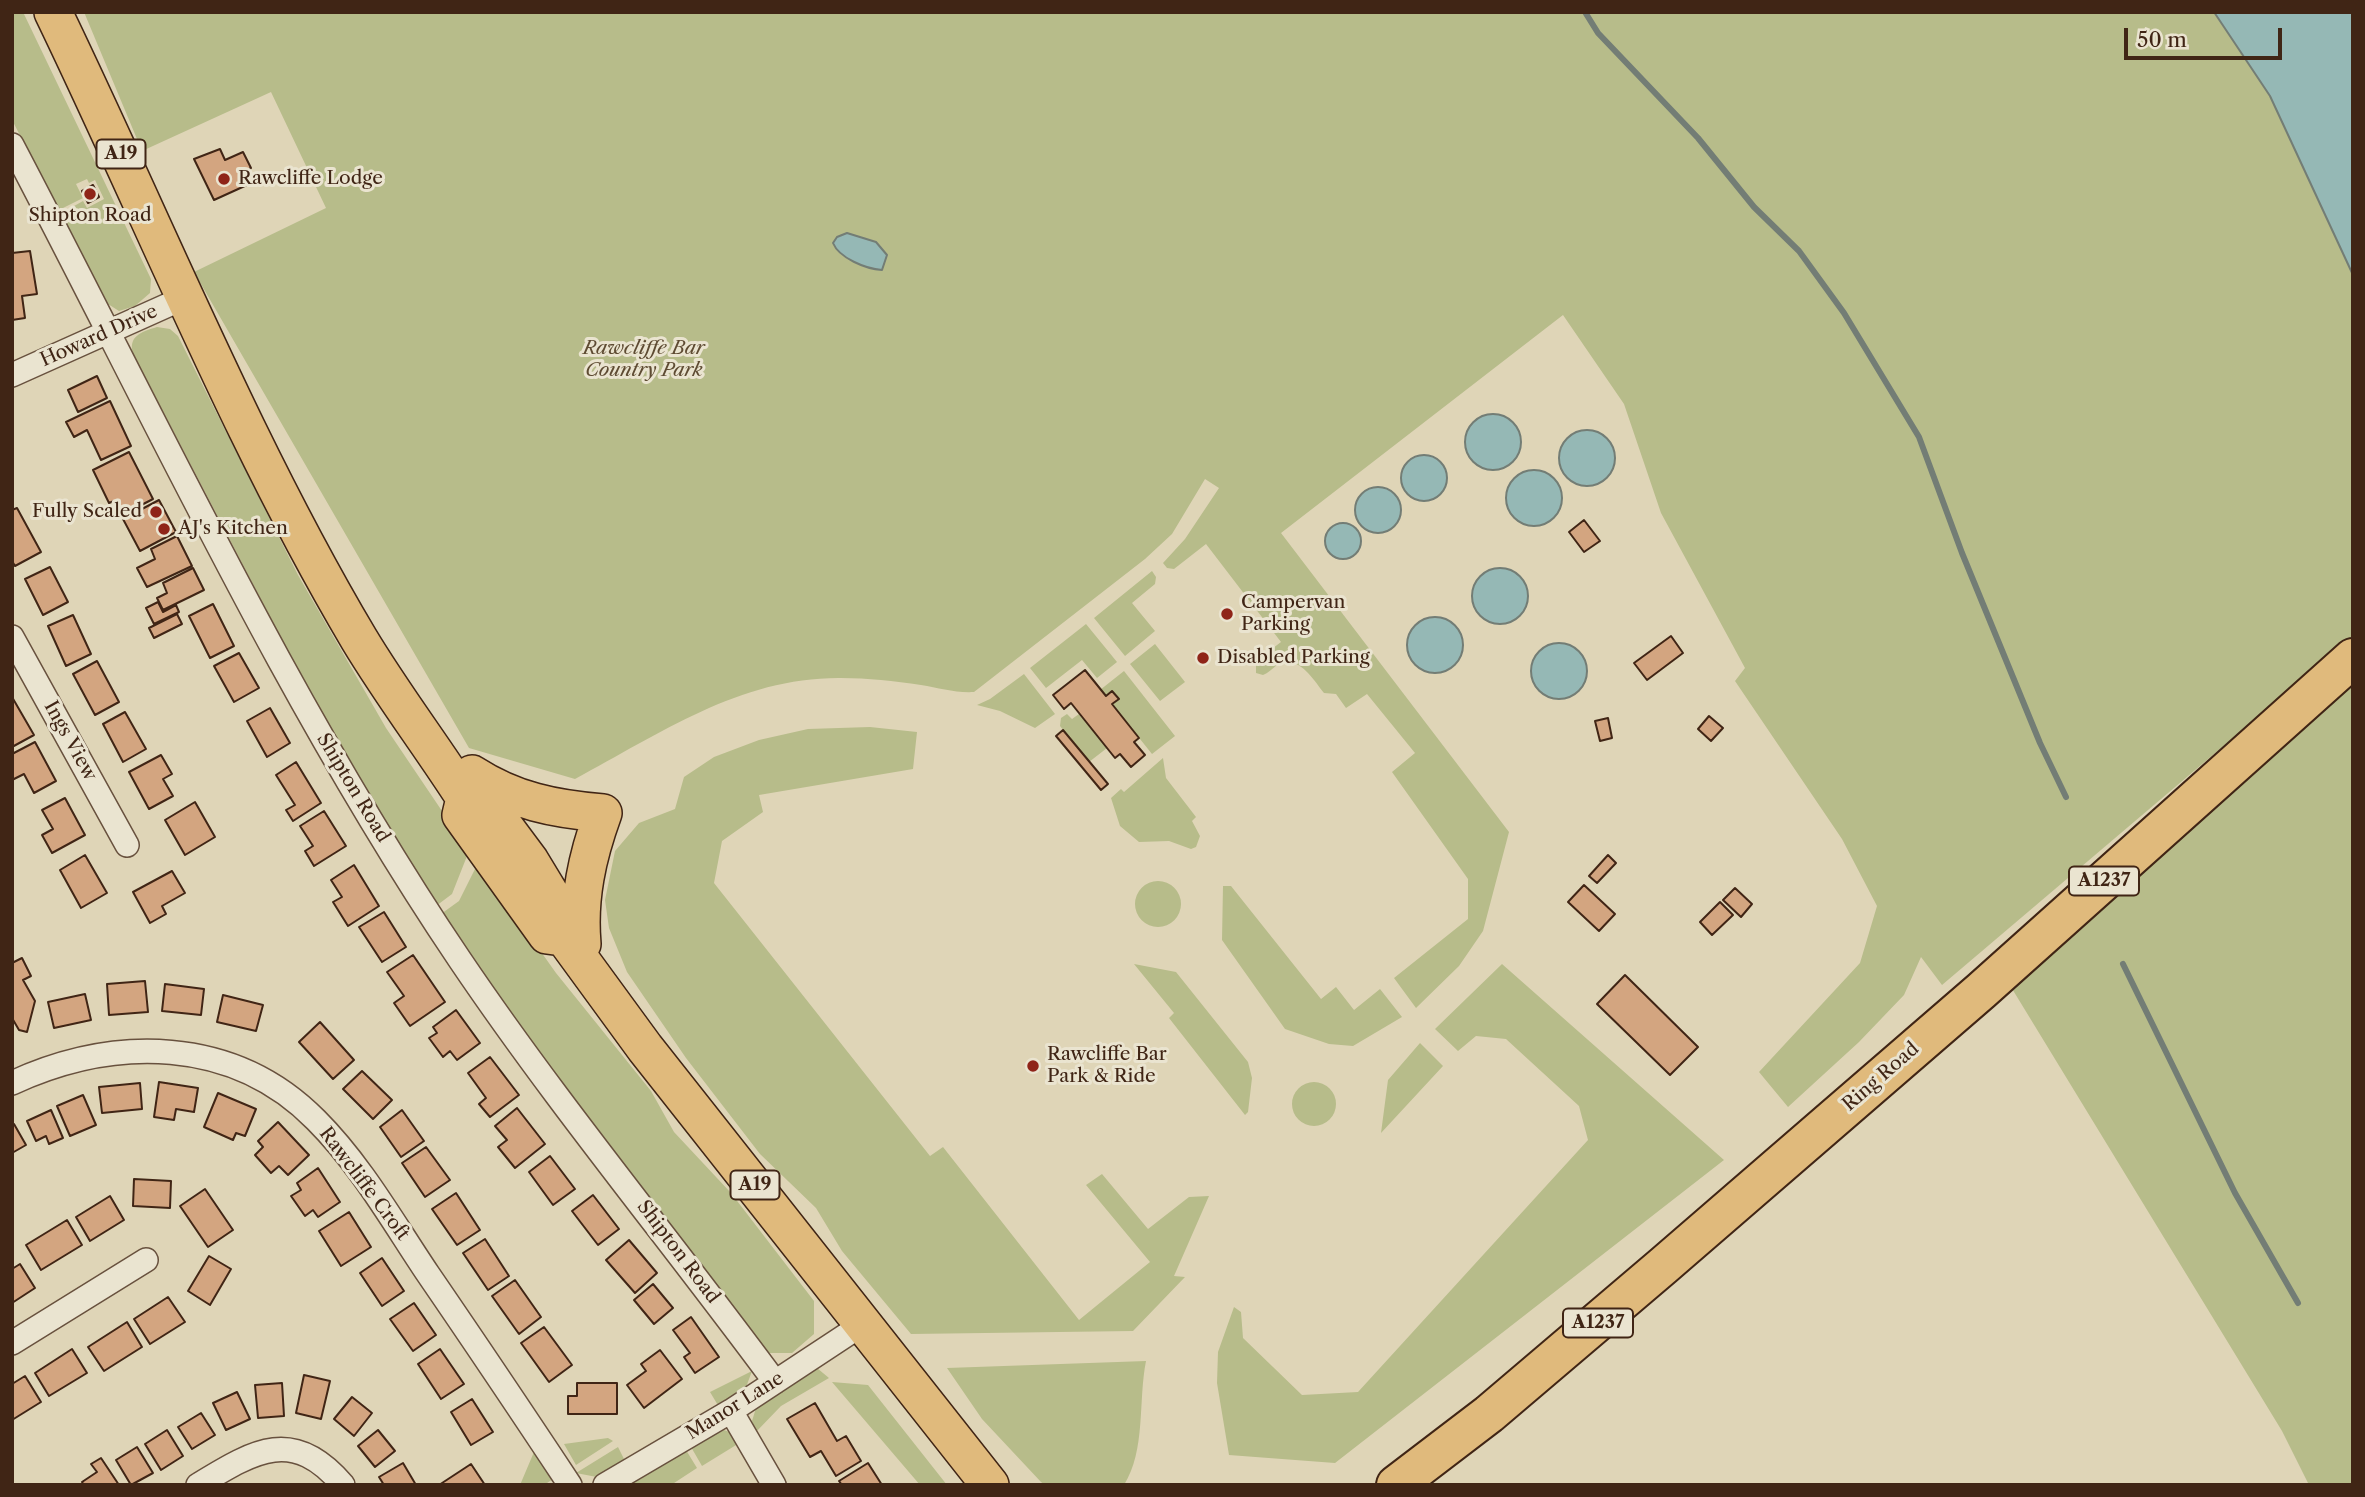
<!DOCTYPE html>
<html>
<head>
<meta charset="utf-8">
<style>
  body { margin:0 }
  #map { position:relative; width:2365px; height:1497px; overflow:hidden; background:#dfd5b7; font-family:"Libre Caslon Text",serif }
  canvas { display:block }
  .frame { position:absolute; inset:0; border:14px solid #402515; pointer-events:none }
  .scale { position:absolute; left:2124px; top:28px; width:158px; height:32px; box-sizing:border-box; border:4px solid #402515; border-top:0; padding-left:9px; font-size:21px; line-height:24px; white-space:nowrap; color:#402515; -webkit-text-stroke:5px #eae4d0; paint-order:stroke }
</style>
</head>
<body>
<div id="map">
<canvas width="2365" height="1497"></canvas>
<div class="frame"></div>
<div class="scale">50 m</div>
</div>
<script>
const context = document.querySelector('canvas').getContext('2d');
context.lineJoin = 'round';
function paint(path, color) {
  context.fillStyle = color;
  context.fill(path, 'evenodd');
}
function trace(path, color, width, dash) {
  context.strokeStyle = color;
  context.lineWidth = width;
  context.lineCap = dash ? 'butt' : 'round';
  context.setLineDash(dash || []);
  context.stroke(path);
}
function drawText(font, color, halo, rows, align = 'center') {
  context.font = font + ' "Libre Caslon Text",serif';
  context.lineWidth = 6;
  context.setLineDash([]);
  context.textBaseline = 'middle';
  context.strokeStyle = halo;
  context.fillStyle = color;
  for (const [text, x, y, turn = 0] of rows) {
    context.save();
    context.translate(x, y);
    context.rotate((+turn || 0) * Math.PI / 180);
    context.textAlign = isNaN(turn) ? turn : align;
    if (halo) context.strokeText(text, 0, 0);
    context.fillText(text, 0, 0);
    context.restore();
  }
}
const green = new Path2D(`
  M12,12h11l128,267 -1,14 -15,13 -16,5 -11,-7 -48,-90 23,-13 4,7 17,-9 -9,-19 -6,3 -2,-4 -11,5 7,14 -24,12 -47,-90z
  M84,12h2130l56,84 83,179v1210h-44l-27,-54 -271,-444 251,-220 -28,-30 -292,248 -21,-28 -17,38 -45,47 -71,65 -29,-35 101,-109 17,-57 -35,-67 -107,-158 10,-13 -84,-155 -37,-109 -61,-89 -282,218 228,299 -26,99 -24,35 -43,42 -22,-30 74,-59v-40l-76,-107 23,-19 -48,-59 -21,14 -10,-14 -12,-1c-11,-14 -26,-40 -47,-28 -5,4 -9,8 -14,10l-7,-2v-12l25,-19 -75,-98 -32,25 -7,-1 -4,-5 22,-24 34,-51 -14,-9 -33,55 -27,25 -171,133c-19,1 -35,-4 -53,-7 -27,-4 -53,-7 -80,-7 -100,-1 -180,55 -266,101l-106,-31 -275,-476 132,-64 -55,-116 -129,59z
  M157,327l13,2 8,7 120,239 88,153 83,123 -17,43 -16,12 -96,-155 -207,-397c-5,-18 8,-22 24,-27z
  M1152,571l4,6 -1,7 -23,19 23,28 -30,25 -31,-38z
  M1086,624l31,38 -20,16 -15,-18 -36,28 -16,-20z
  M1155,644l30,38 -25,19 -30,-37z
  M1124,671l51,65 -23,18 -40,-50 6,-6 -6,-7 -6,5 -6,-6z
  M1024,674l31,40 -20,14 -35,-17 -23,-6 13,-6z
  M1067,714l5,5 7,-5 28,34 -18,14 -29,-36 1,-8z
  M870,727l47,5 -4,37 -154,26 4,17 -41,29 -8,42 216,273 13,-9 136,173 71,-58 -64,-77 16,-11 46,55 41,-32 20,-1 -35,80 11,1 -52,54 -222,3 -69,-83 -26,-43 -56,-54 -74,-96 -59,-86 -18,-44 -4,-28 10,-49 24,-28 36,-14 9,-32 30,-20 45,-17 49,-11z
  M1163,758l3,20 30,39 -4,4 8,15 -4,11 -5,2 -22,-8 -30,1 -19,-16 -9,-28 10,-9 3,3z
  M478,863l78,110 95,118 23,41 57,61 83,108v33l-22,19h-25l-205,-267 -121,-172 18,-13z
  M1135 904a23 23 0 1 1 46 0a23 23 0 1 1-46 0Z
  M1223,886h8l90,113 15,-12 18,23 26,-21 22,28 -49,29 -24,-2 -44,-15 -63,-89z
  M1134,964l42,8 72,90 4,16 -4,34 -3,3 -76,-97 5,-5z
  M1502,964l222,196 -389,303 -106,-8 -12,-72 1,-31 16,-45 7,5 2,26 59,57 56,-3 230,-252 -9,-34 -73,-67 -30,-3 -18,15 -23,-22z
  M1420,1043l23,23 -62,67 7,-53z
  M1292 1104a22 22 0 1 1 44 0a22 22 0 1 1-44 0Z
  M1146,1361c-8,40 0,89 -22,124h-79l-4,-3 -59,-63 -35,-51z
  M817,1368l12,10 -48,28 -26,27 -3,-12 4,-13z
  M752,1371l-7,19 -26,17 -9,-15z
  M832,1382l36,3 79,100h-27z
  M724,1430l11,4 6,8 -39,24 -11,-19z
  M608,1438l5,3 -37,24 -12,-21z
  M618,1447l8,16 -24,15 -26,-5z
  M686,1450l11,18 -26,17h-44z
  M534,1452l19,27 -9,6h-24z`);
const water = new Path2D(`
  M2214,12h139v263l-83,-179z
  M847,233l29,9 11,13 -5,15c-16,-1 -43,-12 -49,-27l4,-6z
  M1465 442a28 28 0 1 1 56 0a28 28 0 1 1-56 0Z
  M1559 458a28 28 0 1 1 56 0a28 28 0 1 1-56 0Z
  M1401 478a23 23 0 1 1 46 0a23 23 0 1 1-46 0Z
  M1506 498a28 28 0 1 1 56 0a28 28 0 1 1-56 0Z
  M1355 510a23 23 0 1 1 46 0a23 23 0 1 1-46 0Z
  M1325 541a18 18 0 1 1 36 0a18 18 0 1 1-36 0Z
  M1472 596a28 28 0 1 1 56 0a28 28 0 1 1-56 0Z
  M1407 645a28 28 0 1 1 56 0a28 28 0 1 1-56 0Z
  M1531 671a28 28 0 1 1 56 0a28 28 0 1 1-56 0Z`);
const stream = new Path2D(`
  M1585,12l13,21 100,105 56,69 45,44 45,62 75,124 43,116 78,190 26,54
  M2123,964l112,229 63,110`);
const building = new Path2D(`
  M220,149l5,11 18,-8 8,16 -10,5 6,12 -33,15 -20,-41z
  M93,185l6,12 -11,6 -6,-12z
  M30,251l7,43 -15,2 3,22 -13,2v-67z
  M97,376l10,22 -29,14 -10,-22z
  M110,401l21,45 -30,14 -14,-30 -13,7 -8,-15z
  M129,452l24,47 -31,16 -8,-14 -5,2 -16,-33z
  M159,500l17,32 -36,19 -17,-32z
  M17,508l24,44 -26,14 -3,-5v-51z
  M1584,520l16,21 -16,11 -15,-20z
  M177,536l15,30 -45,21 -10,-19 18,-9 -4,-10z
  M50,567l18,35 -25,13 -18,-36z
  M193,568l11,22 -41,20 -6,-12 10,-5 -4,-10z
  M158,602l5,10 13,-7 3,7 -25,12 -8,-16z
  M213,604l21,42 -24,12 -21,-42z
  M177,614l5,10 -28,14 -5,-10z
  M73,615l18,39 -25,12 -18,-40z
  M1671,636l12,17 -36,27 -13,-17z
  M239,653l20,35 -25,14 -20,-36z
  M97,661l22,41 -24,13 -22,-41z
  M1085,670l21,26 6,-5 7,8 -7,5 27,34 -5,4 11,13 -14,12 -11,-13 -5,4 -44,-55 -7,6 -11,-14z
  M12,697l22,38 -22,12z
  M270,708l20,35 -23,14 -20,-36z
  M125,712l21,37 -23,13 -20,-38z
  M1709,716l14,12 -12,13 -13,-12z
  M1608,718l4,20 -12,3 -5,-20z
  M1063,730l45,54 -7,6 -45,-54z
  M35,742l21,39 -22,12 -10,-19 -12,6v-26z
  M161,755l11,19 -9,5 10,17 -24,13 -20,-37z
  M296,762l25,41 -28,18 -7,-11 9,-5 -19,-30z
  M65,798l20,37 -33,18 -10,-18 11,-6 -11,-19z
  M195,802l20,35 -30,18 -20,-35z
  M324,811l22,35 -32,20 -9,-15 8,-5 -13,-20z
  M85,855l22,38 -26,15 -21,-38z
  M1608,855l8,8 -19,20 -8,-7z
  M354,865l25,41 -31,20 -15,-24 9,-5 -11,-17z
  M172,871l13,22 -23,13 4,8 -16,9 -17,-31z
  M1584,885l31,29 -16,17 -31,-29z
  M1735,888l17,16 -11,13 -18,-17z
  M1720,902l13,13 -21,20 -12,-13z
  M384,912l22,35 -24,15 -23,-35z
  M413,955l32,47 -35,24 -16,-23 10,-7 -17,-24z
  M22,958l9,18 -8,4 12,21 -8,31 -8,-2 -7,-12v-55z
  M1625,975l73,72 -28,28 -73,-71z
  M145,981l3,31 -39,3 -2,-31z
  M165,984l39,5 -3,26 -39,-4z
  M85,994l6,26 -37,8 -6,-26z
  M223,995l40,10 -7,26 -39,-9z
  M456,1010l24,33 -23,17 -7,-9 -7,6 -14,-19 8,-5 -4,-6z
  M320,1022l34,38 -21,19 -34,-37z
  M490,1057l29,38 -29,22 -11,-13 7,-6 -18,-25z
  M362,1071l30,29 -19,19 -30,-30z
  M159,1082l39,6 -4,24 -18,-3 -2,11 -20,-3z
  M140,1083l2,26 -40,4 -3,-26z
  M218,1093l38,16 -11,27 -9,-3 -3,7 -29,-13z
  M83,1095l13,30 -26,11 -13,-30z
  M517,1108l28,36 -30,24 -17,-21 9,-7 -12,-14z
  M51,1110l12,28 -14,6 -3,-8 -10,5 -9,-20z
  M402,1110l22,31 -23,16 -21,-30z
  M278,1122l31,33 -21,20 -9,-9 -8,7 -16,-18 8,-8 -5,-6z
  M14,1124l12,21 -14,8v-28z
  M426,1147l24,33 -25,17 -23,-34z
  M550,1156l25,33 -22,16 -24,-33z
  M318,1168l22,34 -22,15 -5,-7 -8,6 -14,-20 10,-6 -4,-7z
  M134,1179l37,2 -1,27 -37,-2z
  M205,1189l28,41 -25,17 -28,-41z
  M456,1193l24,37 -23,15 -25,-36z
  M593,1195l26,34 -21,16 -26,-34z
  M110,1196l14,24 -34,21 -14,-24z
  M349,1212l22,35 -30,19 -22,-35z
  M67,1220l15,25 -41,25 -15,-25z
  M485,1239l24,37 -21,14 -25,-37z
  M629,1240l28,33 -22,20 -29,-33z
  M209,1256l22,13 -21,36 -22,-14z
  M382,1258l22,33 -22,15 -22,-33z
  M20,1264l15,24 -23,15v-34z
  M515,1280l26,37 -22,17 -27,-38z
  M653,1284l20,24 -19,16 -20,-24z
  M168,1297l17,25 -35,22 -16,-25z
  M414,1303l22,32 -23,16 -23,-32z
  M691,1317l28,40 -24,16 -11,-16 6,-4 -17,-23z
  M127,1322l15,25 -38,24 -16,-24z
  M544,1327l28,38 -23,17 -28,-39z
  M72,1349l15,24 -38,23 -14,-23z
  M440,1349l24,35 -23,15 -23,-35z
  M660,1350l22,29 -38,29 -17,-23 19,-14 -5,-7z
  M304,1375l26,6 -9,38 -25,-6z
  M25,1376l16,26 -29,18v-36z
  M282,1383l2,33 -26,2 -3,-33z
  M577,1383h40v31h-49v-18h9z
  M237,1392l13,27 -24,11 -13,-27z
  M352,1397l20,16 -18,23 -20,-17z
  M472,1399l21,33 -22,13 -20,-33z
  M815,1403l22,38 9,-5 15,25 -25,15 -15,-25 -11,6 -23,-38z
  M201,1413l14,22 -23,14 -14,-22z
  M167,1430l16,26 -22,14 -16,-26z
  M378,1430l17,21 -20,16 -17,-21z
  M137,1447l16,26 -22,12 -15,-25z
  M101,1458l18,27h-35l-2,-3 15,-10 -6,-8z
  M403,1463l13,22h-32l-5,-8z
  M868,1463l14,22h-40l-3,-4z
  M471,1464l14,21h-46z`);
const minor = new Path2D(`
  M12,145c144,274 274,557 448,815 98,145 211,281 315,422
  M12,375l174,-78
  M12,637l115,208
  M12,1083c102,-47 221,-47 304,37 45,45 77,102 112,154 48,70 95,140 142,211
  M12,1343l134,-83
  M731,1411l43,74
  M198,1485c56,-34 95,-59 145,0
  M605,1485l126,-74 132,-87`);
const primary = new Path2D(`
  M53,12c100,207 189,430 306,627 33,55 72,106 106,159l18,4 15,16 32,43 37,61 -4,15
  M472,774c42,27 82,35 131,39 -16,44 -25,85 -21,131
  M465,798l-4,17 86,120 15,2
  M550,918l95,130 345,437`);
const trunk = new Path2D(`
  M1396,1485l93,-71 174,-148 318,-275 372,-333`);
const markers = [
  [224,179,7,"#8f2418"],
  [90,194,7,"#8f2418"],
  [156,512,7,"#8f2418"],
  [164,529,7,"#8f2418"],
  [1227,614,7,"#8f2418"],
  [1203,658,7,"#8f2418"],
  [1033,1066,7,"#8f2418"]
];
const shields = [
  [121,154,49],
  [2104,881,70],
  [755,1185,49],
  [1598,1323,70]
];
const shieldNames = [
  ["A19",121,154],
  ["A1237",2104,881],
  ["A19",755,1185],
  ["A1237",1598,1323]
];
const poiNames = [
  ["Rawcliffe Lodge",238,179],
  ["Shipton Road",90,216,"center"],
  ["Fully Scaled",142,512,"right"],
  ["AJ's Kitchen",178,529],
  ["Campervan",1241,603],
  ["Parking",1241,625],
  ["Disabled Parking",1217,658],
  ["Rawcliffe Bar",1047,1055],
  ["Park & Ride",1047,1077]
];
const streetNames = [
  ["Howard Drive",99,336,-24],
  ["Ings View",70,741,61],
  ["Shipton Road",353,788,59],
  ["Ring Road",1881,1077,-41],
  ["Rawcliffe Croft",364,1184,53],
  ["Shipton Road",678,1252,53],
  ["Manor Lane",735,1406,-32]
];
const parkNames = [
  ["Rawcliffe Bar",644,349],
  ["Country Park",644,371]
];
paint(green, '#b7bc8a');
paint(water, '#95b8b5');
trace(water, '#737d75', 2);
trace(stream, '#737d75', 6);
paint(building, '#d3a580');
trace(building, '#402515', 2);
trace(minor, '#68513e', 26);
trace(primary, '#402515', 40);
trace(trunk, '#402515', 42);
trace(minor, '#eae4d0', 23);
trace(primary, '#e0ba7c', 37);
trace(trunk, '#e0ba7c', 38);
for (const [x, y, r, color] of markers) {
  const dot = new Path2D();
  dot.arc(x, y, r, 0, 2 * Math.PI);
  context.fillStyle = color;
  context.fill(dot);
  trace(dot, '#eae4d0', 2.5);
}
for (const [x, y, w] of shields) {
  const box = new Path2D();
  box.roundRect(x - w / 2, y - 14.5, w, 29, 5);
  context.fillStyle = '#eae4d0';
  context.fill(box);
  trace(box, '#402515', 2);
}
drawText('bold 18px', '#402515', null, shieldNames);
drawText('19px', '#402515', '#eae4d0', poiNames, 'left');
drawText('19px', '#402515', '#eae4d0', streetNames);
drawText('italic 19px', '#5e4b32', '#eae4d0', parkNames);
</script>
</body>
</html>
